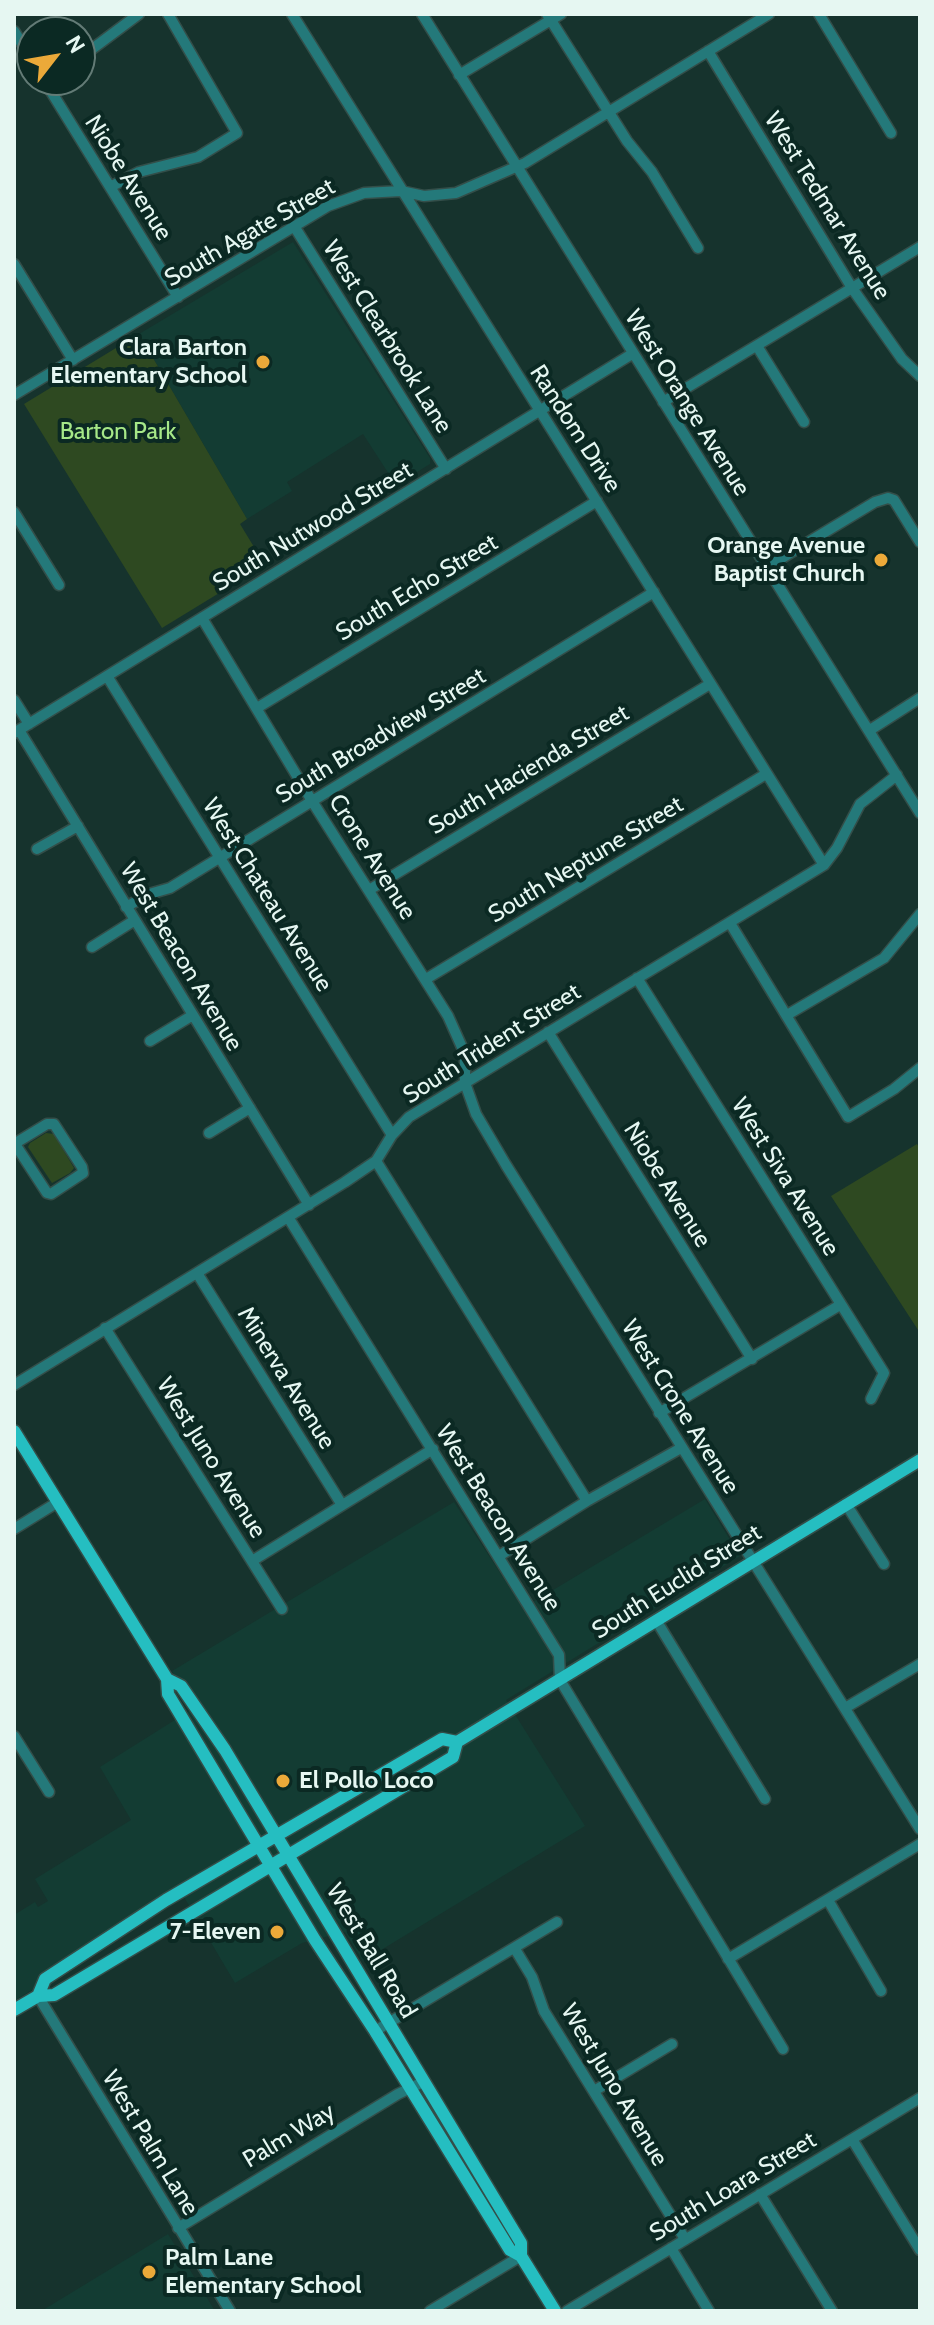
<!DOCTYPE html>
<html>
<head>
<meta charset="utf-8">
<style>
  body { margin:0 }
  #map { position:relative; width:934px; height:2325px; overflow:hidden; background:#16332d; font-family:Cabin,sans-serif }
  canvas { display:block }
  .frame { position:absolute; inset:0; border:16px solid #e6f7f2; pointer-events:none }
  .north { position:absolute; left:16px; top:16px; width:80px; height:80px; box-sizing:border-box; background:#0b2923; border:2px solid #637b76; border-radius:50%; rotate:59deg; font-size:22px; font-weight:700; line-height:32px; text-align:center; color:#e6f7f2 }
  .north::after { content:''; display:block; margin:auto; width:28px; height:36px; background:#eba939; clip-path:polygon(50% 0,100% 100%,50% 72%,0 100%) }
</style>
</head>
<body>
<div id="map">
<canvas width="934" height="2325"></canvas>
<div class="frame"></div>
<div class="north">N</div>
</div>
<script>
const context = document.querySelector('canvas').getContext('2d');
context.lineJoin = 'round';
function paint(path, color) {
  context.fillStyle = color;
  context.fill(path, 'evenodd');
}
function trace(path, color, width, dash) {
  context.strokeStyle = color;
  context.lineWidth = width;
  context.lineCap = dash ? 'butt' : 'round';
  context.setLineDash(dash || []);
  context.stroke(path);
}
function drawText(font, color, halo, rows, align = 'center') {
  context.font = font + ' Cabin,sans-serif';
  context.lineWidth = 8;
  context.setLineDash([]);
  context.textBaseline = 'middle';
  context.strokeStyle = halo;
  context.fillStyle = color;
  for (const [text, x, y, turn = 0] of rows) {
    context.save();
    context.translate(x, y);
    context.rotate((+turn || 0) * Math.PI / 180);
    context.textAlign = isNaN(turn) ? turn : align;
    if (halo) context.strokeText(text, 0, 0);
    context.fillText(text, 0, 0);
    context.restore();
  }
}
const built = new Path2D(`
  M293,242l137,216v6l-34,21 -33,-51 -76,48 5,9 -45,28 -108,-185z
  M705,1499l35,57 -234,144 79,126 -222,135 -18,-29 -43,11 -67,40 -51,-86 -170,104v-86l21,-13 3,5 10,-6 -13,-22 96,-59 -31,-53 94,-59 -22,-37 282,-169 69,106z
  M168,2234l47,77 -172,-1z`);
const green = new Path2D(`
  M139,334l108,185 -7,5 25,41 -103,63 -138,-224z
  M46,1133l8,1 20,34 -4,5 -18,10 -24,-36 2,-4z
  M917,1144l3,5v184l-89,-137z`);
const minor = new Path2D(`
  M292,14l532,851
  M422,14l498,799
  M547,14l80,127 25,31 46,76
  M819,14l72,119
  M14,31l18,29
  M708,51l144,237 50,71 18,17
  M80,58l59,-44
  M459,75l102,-61
  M44,80l134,217
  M110,187l29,-15 59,-15 39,-24 -69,-119
  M294,226l152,243
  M14,264l59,96
  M757,346l47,76
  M14,395l314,-189 36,-13 37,-2 23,5 32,-3 69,-30 244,-149
  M663,402l257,-155
  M14,512l45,73
  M767,567l108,-65 13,-4 6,2 26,42
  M202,618l110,183 136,215 17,38v29l11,31 30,51 414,664
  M107,676l285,459
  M14,700l15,24
  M257,708l340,-207
  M19,730l290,475
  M870,730l50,-32
  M14,733l618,-379
  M37,849l41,-23
  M369,890l341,-206
  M126,907l23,-13 21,-6 484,-296
  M730,923l118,194 46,-28 26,-21
  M92,947l43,-27
  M637,978l247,395 -13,26
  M426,979l340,-205
  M787,1015l97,-57 36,-44
  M548,1032l204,327
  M150,1041l43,-26
  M209,1133l41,-25
  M14,1144l33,-20h7l28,43 1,6 -32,21 -4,-1 -32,-49
  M376,1161l211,340
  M288,1217l271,438 1,25 223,369
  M197,1273l145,232
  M105,1328l177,281
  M14,1385l331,-203 31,-21 16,-26 17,-18 415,-252 13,-17 23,-44 37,-29
  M659,1413l181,-108
  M846,1504l38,60
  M14,1529l44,-27
  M499,1556l88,-55 94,-53
  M252,1561l181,-112
  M656,1620l109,179
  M845,1708l75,-44
  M14,1736l35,56
  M828,1900l53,91
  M515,1949l17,28 12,34 141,228
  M728,1959l192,-115
  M38,1996l192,315
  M375,2031l182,-109
  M594,2091l78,-47
  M852,2139l68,111
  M760,2194l72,117
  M178,2228l220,-134 25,-12
  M671,2248l38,63
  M430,2311l91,-55
  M567,2311l353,-213`);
const major = new Path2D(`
  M14,1431l153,248 1,15 147,246 60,91 135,219 11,6 34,55
  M167,1679l14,7 44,64 296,493v13
  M38,1996l7,-17 121,-79 276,-161 15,3
  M14,2010l24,-14 16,-1 399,-238 4,-15 463,-282`);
const markers = [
  [263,362,8,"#eba939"],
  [881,560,8,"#eba939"],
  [283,1781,8,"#eba939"],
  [277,1932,8,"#eba939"],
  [149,2272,8,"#eba939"]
];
const streetNames = [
  ["Niobe Avenue",128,178,58],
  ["West Tedmar Avenue",827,206,58],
  ["South Agate Street",250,233,-30],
  ["West Clearbrook Lane",387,337,58],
  ["West Orange Avenue",687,403,58],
  ["Random Drive",575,429,57],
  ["South Nutwood Street",313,527,-31],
  ["South Echo Street",417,588,-31],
  ["South Broadview Street",381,736,-31],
  ["South Hacienda Street",529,770,-31],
  ["Crone Avenue",372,857,58],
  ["South Neptune Street",586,860,-31],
  ["West Chateau Avenue",267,895,58],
  ["West Beacon Avenue",181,957,59],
  ["South Trident Street",492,1044,-32],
  ["West Siva Avenue",785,1177,58],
  ["Niobe Avenue",667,1185,58],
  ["Minerva Avenue",286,1378,58],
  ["West Crone Avenue",680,1407,58],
  ["West Juno Avenue",211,1458,58],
  ["West Beacon Avenue",498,1518,58],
  ["South Euclid Street",677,1582,-32],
  ["West Ball Road",371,1951,59],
  ["West Juno Avenue",614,2085,59],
  ["Palm Way",289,2136,-31],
  ["West Palm Lane",150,2143,59],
  ["South Loara Street",733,2187,-31]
];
const poiNames = [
  ["Clara Barton",247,348],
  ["Elementary School",247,376],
  ["Orange Avenue",865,546],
  ["Baptist Church",865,574],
  ["El Pollo Loco",299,1781,"left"],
  ["7-Eleven",261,1932],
  ["Palm Lane",165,2258,"left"],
  ["Elementary School",165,2286,"left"]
];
const parkNames = [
  ["Barton Park",118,432]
];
paint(built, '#133c33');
paint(green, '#2e4921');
trace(minor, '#334e49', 13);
trace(major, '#334e49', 15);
trace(minor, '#24797a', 10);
trace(major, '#25bec1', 12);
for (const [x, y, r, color] of markers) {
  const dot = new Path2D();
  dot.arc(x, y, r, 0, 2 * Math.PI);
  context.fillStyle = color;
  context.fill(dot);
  trace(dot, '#0b2923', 3);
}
drawText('24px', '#e6f7f2', '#0b2923', streetNames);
drawText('bold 24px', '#e6f7f2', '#0b2923', poiNames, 'right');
drawText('24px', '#a6e888', '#0b2923', parkNames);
</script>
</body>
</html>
